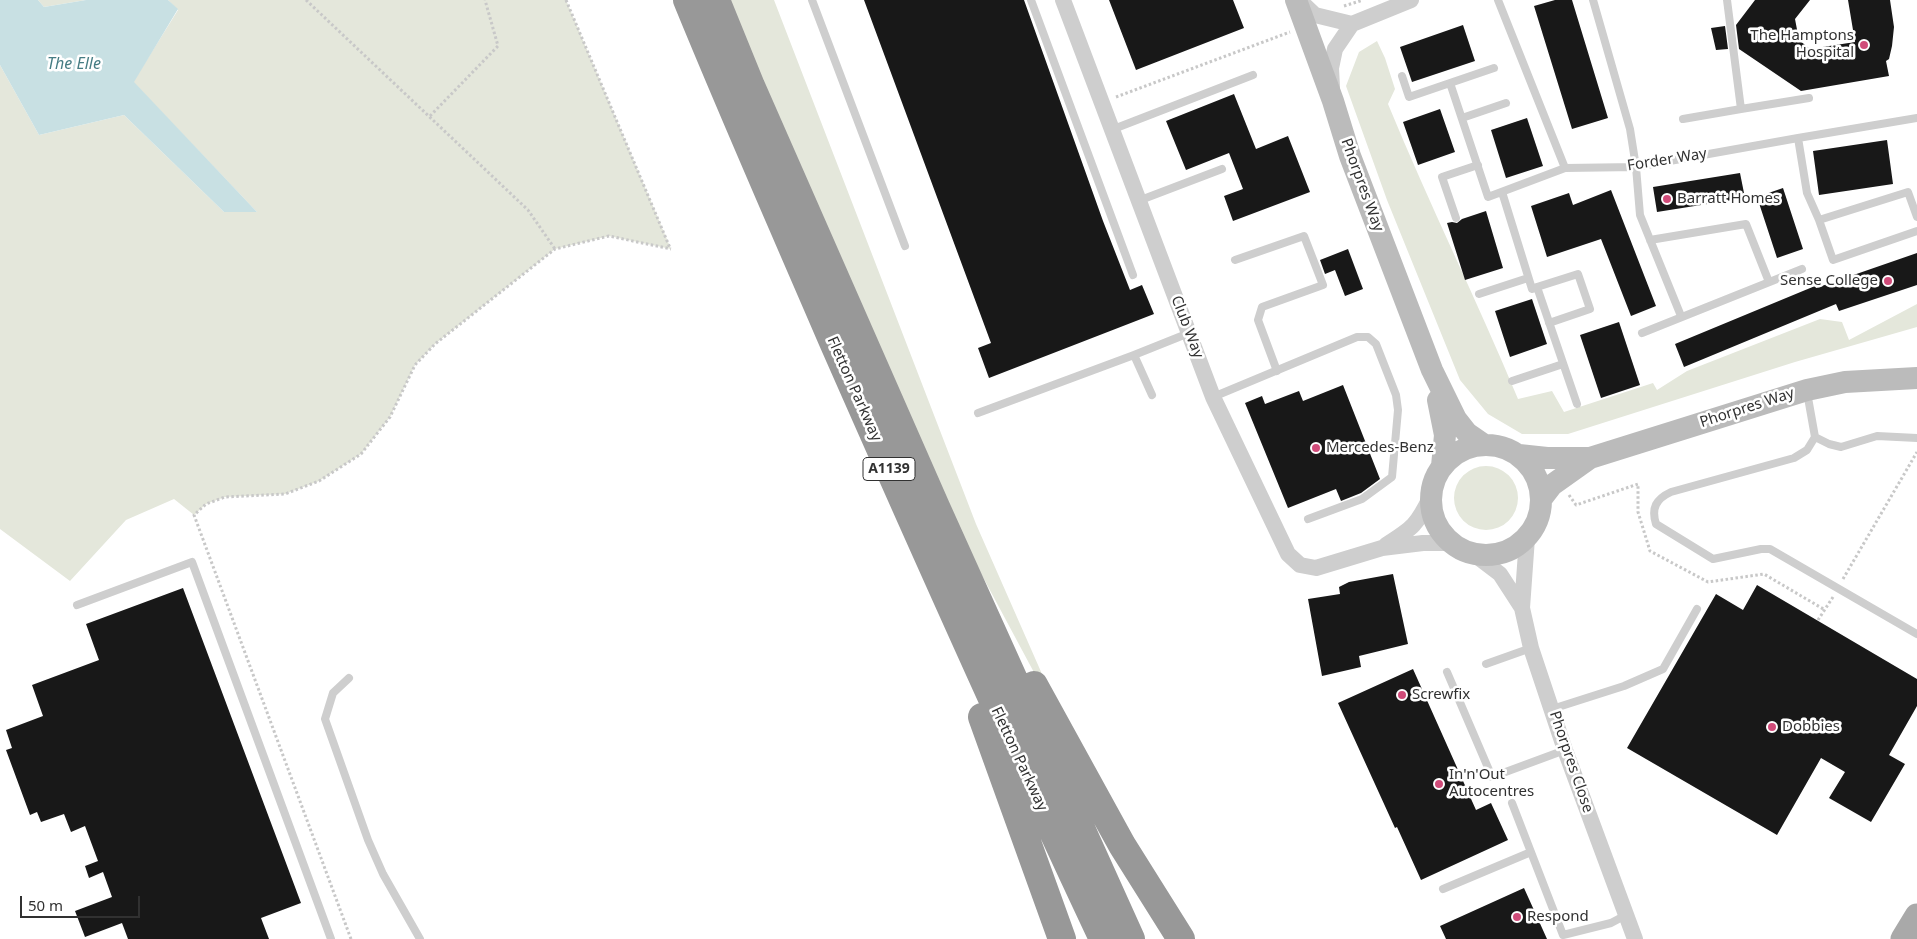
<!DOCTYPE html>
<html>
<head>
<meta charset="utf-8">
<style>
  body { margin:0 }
  #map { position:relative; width:1917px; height:939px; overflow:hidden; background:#fff; font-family:"Noto Sans",sans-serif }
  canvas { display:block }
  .scale { position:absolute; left:20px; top:896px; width:120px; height:22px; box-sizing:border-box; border:2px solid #313131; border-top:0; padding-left:6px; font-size:15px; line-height:18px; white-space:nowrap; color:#313131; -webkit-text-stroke:4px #fff; paint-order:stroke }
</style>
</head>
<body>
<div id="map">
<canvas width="1917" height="939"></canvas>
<div class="scale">50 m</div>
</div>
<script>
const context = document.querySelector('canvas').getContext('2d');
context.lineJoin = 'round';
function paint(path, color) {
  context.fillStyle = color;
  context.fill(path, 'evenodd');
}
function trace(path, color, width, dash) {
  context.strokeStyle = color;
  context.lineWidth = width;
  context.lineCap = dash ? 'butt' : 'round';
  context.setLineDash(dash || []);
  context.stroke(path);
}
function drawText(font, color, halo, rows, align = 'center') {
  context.font = font + ' "Noto Sans",sans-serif';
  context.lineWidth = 5;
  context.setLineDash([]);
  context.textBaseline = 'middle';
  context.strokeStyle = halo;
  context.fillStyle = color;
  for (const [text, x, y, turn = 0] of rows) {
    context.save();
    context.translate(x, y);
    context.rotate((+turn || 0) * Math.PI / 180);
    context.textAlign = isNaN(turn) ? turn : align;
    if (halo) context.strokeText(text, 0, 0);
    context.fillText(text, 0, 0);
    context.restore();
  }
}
const green = new Path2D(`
  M38,0h48l-42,7z
  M168,0h398l105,249 -62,-13 -54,13 -120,95 -20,21 -25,52 -29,37 -42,27 -34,13 -60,3 -19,7 -12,11 -20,-16 -48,21 -56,61 -70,-52v-464l39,70 85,-20 100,97h33l-124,-130 45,-72z
  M728,0h46l202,524 99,225 -113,-211z
  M1377,41l8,17 10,31 -7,15c41,100 89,196 130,295l34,-8 12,21 89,-29 4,7 30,-19 133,-52 22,3 7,18 68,-36v23l-122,35 -227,72h-46l-34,-20 -28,-34 -73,-180 -41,-114 13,-34z
  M1454 498a32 32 0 1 1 64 0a32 32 0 1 1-64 0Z`);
const water = new Path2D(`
  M0,0h38l6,7 42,-7h82l10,9 -44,73 123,130h-33l-100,-97 -85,20 -39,-70z`);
const building = new Path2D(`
  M864,0h160l79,221 27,69 12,-5 12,29 -165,64 -11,-30 13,-5z
  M1109,0h124l11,28 -108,42z
  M1555,0h17l36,118 -36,11 -38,-123z
  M1755,0h55l-15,19 4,21 11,9 45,-7 -7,-42h42l4,27 -2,19 -3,13 -3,2 3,15 -88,15 -62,-42 -3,-24z
  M1463,25l12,36 -63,21 -12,-35z
  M1725,26l3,23 -12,1 -5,-22z
  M1234,94l22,55 32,-13 22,56 -77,29 -9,-25 19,-7 -14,-36 -43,17 -20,-49z
  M1440,109l15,43 -37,13 -15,-43z
  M1527,118l16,48 -37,12 -15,-48z
  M1887,140l6,44 -74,11 -6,-44z
  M1740,173l5,25 -88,14 -4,-25z
  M1783,188l20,61 -26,9 -20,-61z
  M1611,190l45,116 -25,10 -30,-77 -54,18 -16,-51 38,-13 4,12z
  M1486,211l17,57 -38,12 -18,-57 5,-1 5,1 5,-4z
  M1348,249l15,40 -18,7 -10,-26 -10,4 -5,-14z
  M1917,253v32l-78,26 -3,-7 -152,63 -9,-23 140,-58 1,2z
  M1532,299l15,45 -37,13 -15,-46z
  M1619,322l21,63 -39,13 -21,-63z
  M1343,385l37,94 -19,14 -20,8 -5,-12 -48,19 -43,-105 17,-7 3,8 34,-13 4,10z
  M1393,574l15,70 -49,12 2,11 -39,9 -14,-77 32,-5 -1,-7 10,-5z
  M1757,585l160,94v27l-28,49 16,9 -34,58 -42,-24 16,-26 -24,-14 -44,77 -150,-87 89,-154 27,16z
  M183,588l118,315 -40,15 8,21h-141l-6,-16 -37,14 -10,-26 37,-14 -9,-25 -14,6 -4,-12 13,-5 -13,-35 -14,6 -7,-18 -23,8 -4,-10 -7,3 -24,-65 6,-2 -6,-18 37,-14 -11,-31 67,-25 -13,-36z
  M1413,669l63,141 15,-7 17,37 -87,40 -24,-53 -2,1 -57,-125z
  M1524,888l23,51h-101l-6,-13z`);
const path = new Path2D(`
  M306,0l222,210 27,39
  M566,0l104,248
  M1344,6l19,-6
  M1116,97l174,-65
  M430,116l68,-70 -13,-46
  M1569,495l7,10 62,-21v28l12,39 58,31 56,-8 61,36
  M1843,579l74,-127
  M1818,620l15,-23
  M351,939l-157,-424 12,-11 19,-7 60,-3 34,-13 42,-27 29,-37 25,-52 20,-21 120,-95 54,-13 62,13`);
const lane = new Path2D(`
  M812,0l93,246
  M1031,0l102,275
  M1498,0l67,168 71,-1 162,-29 119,-20
  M1593,0l37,129 6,38 4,48 41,101
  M1727,0l14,109 68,-11
  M1402,76l7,21 41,-14 38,114 77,-29
  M1450,83l44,-15
  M1462,118l44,-15
  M1683,119l58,-10
  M1111,130l142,-55
  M1798,138l9,55 12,27 14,40 84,-29
  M1502,192l30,97 5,-2 40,117
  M1138,201l84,-32
  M1456,218l-14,-41 36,-12
  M1819,220l89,-28 9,25
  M1650,240l96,-16 23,58
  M1235,260l69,-24 19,49 -61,22 -4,13 19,51
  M1537,287l41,-13 12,35 -41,14
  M1479,294l49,-16
  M1642,333l160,-64
  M1512,381l51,-17
  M1807,392l8,45 -8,13 -13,8 -123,34c-15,7 -20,16 -15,32l57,35 48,-10h9l147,85
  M1152,395l-18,-40 55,-22
  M1213,397l144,-60h11l8,7 20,51 2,15 -6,67 -30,22 -54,20
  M978,413l156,-58
  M1815,437l14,7 12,3 36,-11 40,2
  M77,605l115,-43 139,377
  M1486,664l45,-16
  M1447,672l45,105 73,-27
  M349,678l-16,15 -8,26 43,121 15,34 37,65
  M1552,709l72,-23 39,-17 34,-60
  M1512,803l51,132 48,-12 15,-8
  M1443,889l88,-37`);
const street = new Path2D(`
  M1063,0l150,397 75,157 12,11 16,3 66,-20 41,-5h28
  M1299,0l16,15 37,9
  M1332,87l-1,-19 4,-19 17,-25 59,-24
  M1527,538l-5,70 9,40 34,102 70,189
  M1386,545c27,-17 31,-20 45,-49
  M1475,555l25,19 22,34`);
const secondary = new Path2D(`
  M1296,0l37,101 17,55 82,214 24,49 11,14 16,11
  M1438,400l7,35 -3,31
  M1431 500a55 55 0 1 1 110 0a55 55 0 1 1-110 0Z
  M1519,455l28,3h43
  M1542,498l10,-13 38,-27 217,-68 38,-8 72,-4`);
const primary = new Path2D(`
  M1903,939l14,-23`);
const highway = new Path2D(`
  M687,0c47,115 97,228 146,342 88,200 177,400 270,597
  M716,0l35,86 185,421 195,432
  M1034,685l88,160 59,94
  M982,717l80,222`);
const markers = [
  [1864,45,5,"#d04b79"],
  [1667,199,5,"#d04b79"],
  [1888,281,5,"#d04b79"],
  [1316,448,5,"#d04b79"],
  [1402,695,5,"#d04b79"],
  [1772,727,5,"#d04b79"],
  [1439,784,5,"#d04b79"],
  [1517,917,5,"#d04b79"]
];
const shields = [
  [889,469,52]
];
const shieldNames = [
  ["A1139",889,469]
];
const poiNames = [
  ["The Hamptons",1854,36,"right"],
  ["Hospital",1854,53,"right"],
  ["Barratt Homes",1677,199],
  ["Sense College",1878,281,"right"],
  ["Mercedes-Benz",1326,448],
  ["Screwfix",1412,695],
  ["Dobbies",1782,727],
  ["In'n'Out",1449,775],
  ["Autocentres",1449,792],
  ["Respond",1527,917]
];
const streetNames = [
  ["Forder Way",1667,160,-9],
  ["Phorpres Way",1362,185,70],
  ["Club Way",1187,327,69],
  ["Fletton Parkway",854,389,66],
  ["Phorpres Way",1747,408,-18],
  ["Fletton Parkway",1019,759,65],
  ["Phorpres Close",1571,762,71]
];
const waterNames = [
  ["The Elle",74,64]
];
paint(green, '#e4e7db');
paint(water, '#c8e0e3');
paint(building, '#181818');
trace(path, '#c8c8c8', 3, [2.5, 2.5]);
trace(lane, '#cecece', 8);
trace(street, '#cecece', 16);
trace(secondary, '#bbb', 22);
trace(primary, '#a9a9a9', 25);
trace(highway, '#989898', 28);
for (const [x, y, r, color] of markers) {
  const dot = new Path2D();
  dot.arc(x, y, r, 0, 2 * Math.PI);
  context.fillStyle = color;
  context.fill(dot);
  trace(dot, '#fff', 2);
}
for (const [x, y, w] of shields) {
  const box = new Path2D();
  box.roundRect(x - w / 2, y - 11.5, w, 23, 4);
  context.fillStyle = '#fff';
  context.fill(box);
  trace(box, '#313131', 1);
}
drawText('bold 14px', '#313131', null, shieldNames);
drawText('15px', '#313131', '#fff', poiNames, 'left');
drawText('15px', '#313131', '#fff', streetNames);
drawText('italic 16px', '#457c83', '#fff', waterNames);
</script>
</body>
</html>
